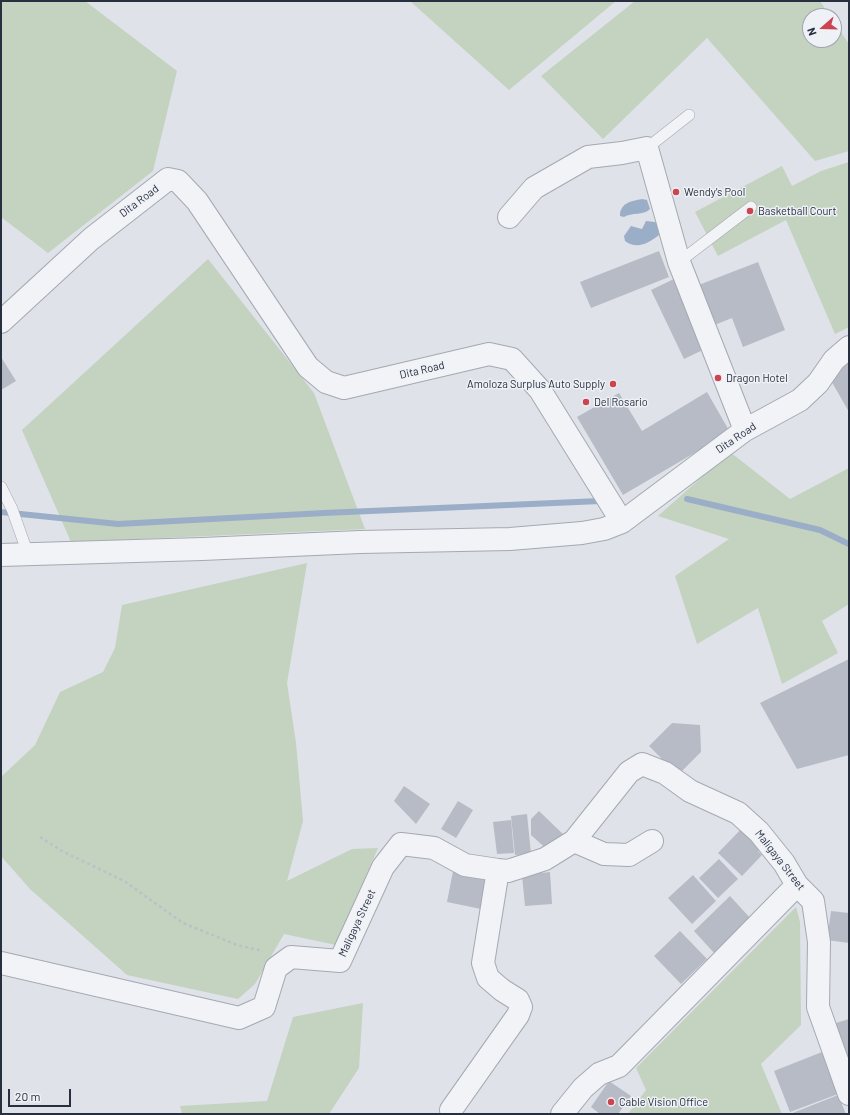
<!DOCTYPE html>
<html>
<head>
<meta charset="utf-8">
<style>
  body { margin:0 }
  #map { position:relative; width:850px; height:1115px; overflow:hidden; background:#dfe2e8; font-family:Barlow,sans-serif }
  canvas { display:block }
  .frame { position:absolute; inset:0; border:2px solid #282f3f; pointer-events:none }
  .north { position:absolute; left:802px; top:8px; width:40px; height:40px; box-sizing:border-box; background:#eef1f6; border:1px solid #9fa3ad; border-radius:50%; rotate:250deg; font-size:11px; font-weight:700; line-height:16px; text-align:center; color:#282f3f }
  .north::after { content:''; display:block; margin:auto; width:14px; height:18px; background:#cd4451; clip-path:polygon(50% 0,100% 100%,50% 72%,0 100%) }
  .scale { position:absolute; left:8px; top:1089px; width:63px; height:18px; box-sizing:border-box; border:2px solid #282f3f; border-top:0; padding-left:5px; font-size:12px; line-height:14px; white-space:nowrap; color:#282f3f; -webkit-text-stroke:3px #eef1f6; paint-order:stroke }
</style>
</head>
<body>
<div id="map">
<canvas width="850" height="1115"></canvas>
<div class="frame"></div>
<div class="north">N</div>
<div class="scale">20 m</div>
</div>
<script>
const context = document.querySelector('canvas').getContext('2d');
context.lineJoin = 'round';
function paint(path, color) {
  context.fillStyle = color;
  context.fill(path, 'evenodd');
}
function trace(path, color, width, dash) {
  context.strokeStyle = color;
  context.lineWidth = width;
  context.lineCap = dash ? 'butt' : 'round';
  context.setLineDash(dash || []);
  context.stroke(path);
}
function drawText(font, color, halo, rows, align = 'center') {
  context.font = font + ' Barlow,sans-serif';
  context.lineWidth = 3;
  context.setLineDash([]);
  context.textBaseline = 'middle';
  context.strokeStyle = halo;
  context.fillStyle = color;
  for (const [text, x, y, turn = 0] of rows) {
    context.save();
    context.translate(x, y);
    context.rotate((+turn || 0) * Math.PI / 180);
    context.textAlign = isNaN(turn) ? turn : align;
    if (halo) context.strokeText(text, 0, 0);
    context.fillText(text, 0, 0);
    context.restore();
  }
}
const green = new Path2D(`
  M1,1h84l92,70 -24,100 -105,82 -47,-36z
  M410,1h206l-107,89z
  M635,1h185l10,15h-20v24h24v-18l15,22v107l-34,10 -108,-123 -104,101 -62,-63z
  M849,162v165l-14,7 -49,-114 -68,36 -23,-44 87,-46 10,20 29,-15z
  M208,259l106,134 51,136 -294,13 -49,-112z
  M730,452l60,47 59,-31v136l-27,17 16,32 -56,31 -24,-76 -61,36 -22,-68 54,-37 -71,-23z
  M307,563l-20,120 9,60 7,78 -16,60 65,-32 26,-1 -42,97 -52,-11 -29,50 -17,15 -111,-24 -97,-86 -29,-33v-79l34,-32 25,-53 43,-20 12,-24 7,-43z
  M796,907l4,15 1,103 -40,39 21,50h-154l18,-24 -10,-22z
  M363,1003l-4,65 -30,46h-147l-2,-8 87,-5 26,-84z`);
const water = new Path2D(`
  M642,199l5,1 3,9c-7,7 -18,3 -26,8l-4,-1c0,-13 11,-15 22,-17z
  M646,221l9,1 3,3 1,10c-10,8 -22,15 -34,6l-1,-5 7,-10 11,3z`);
const stream = new Path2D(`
  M687,499l133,31 29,14
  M1,512l117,12 206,-11 276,-12`);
const building = new Path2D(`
  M659,251l10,26 -78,31 -11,-26z
  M758,262l27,68 -42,17 -11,-29 -20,8 -16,-40z
  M676,278l33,69 -25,12 -33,-69z
  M1,357l15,24 -15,9z
  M849,359v53l-20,-35z
  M707,392l23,40 -107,63 -46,-78 42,-24 23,38z
  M849,659v96l-52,14 -37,-66z
  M672,723l28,2 1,27 -23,23 -29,-29z
  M404,786l26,18 -14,20 -22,-23z
  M458,801l15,9 -17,28 -15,-9z
  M539,811l27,26 -15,16 -20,-18v-16z
  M527,814l4,40 -16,1 -4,-39z
  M511,820l3,33 -17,1 -4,-32z
  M745,825l20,19 -7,7 4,4 -20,21 -24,-23z
  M719,859l19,20 -20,19 -19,-20z
  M454,866l33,7 -6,36 -34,-7z
  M550,872l2,32 -27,2 -3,-31z
  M693,875l23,26 -24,23 -24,-26z
  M730,896l22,24 -37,34 -21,-23z
  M831,911l18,2v30l-22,-3z
  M680,931l27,28 -26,25 -27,-28z
  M849,1019v38h-2l-11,-34z
  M822,1052l16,42 -48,18 -16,-41z
  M609,1081l22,15 -13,18h-18l-9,-7z
  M838,1095l8,19h-56z`);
const path = new Path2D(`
  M40,837l22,14 62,30 59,42 54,22 26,6`);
const lane = new Path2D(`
  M647,148l42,-33
  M679,262l72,-55
  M1,487l11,22 16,45`);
const street = new Path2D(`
  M509,217l25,-29 54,-31 34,-4 25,-5 32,114 66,168
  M1,322l90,-83 77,-60 10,2 19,20 111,166 18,15 18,6 145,-34 23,5 28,31 82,132 123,-92 55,-30 18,-17 16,-23 15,-13
  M1,555l201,-6 158,-7 150,-3 72,-6 22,-4 18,-7
  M574,841l30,13 25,1 23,-14
  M1,963l238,55 25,-11 12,-39 15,-11 49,4 43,-94 18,-23 33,4 31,17 33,5 10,1 37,-12 29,-18 55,-69 13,-8 23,9 25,18 48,22 21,19 25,31 13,22 16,16 6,41 -1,65 31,87
  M451,1110l67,-95 3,-8 -3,-7 -16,-10 -14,-12 -5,-15 15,-93
  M562,1114l21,-26 16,-14 20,-8 178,-181`);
const markers = [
  [676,192,4,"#cd4451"],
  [750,211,4,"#cd4451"],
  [718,378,4,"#cd4451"],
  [613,384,4,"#cd4451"],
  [586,402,4,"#cd4451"],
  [611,1102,4,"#cd4451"]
];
const poiNames = [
  ["Wendy's Pool",684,192],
  ["Basketball Court",758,211],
  ["Dragon Hotel",726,378],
  ["Amoloza Surplus Auto Supply",605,384,"right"],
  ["Del Rosario",594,402],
  ["Cable Vision Office",619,1102]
];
const streetNames = [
  ["Dita Road",139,201,-37],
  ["Dita Road",422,370,-13],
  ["Dita Road",736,438,-34],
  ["Maligaya Street",780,860,52],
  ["Maligaya Street",357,923,-65]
];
paint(green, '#c4d2c0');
paint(water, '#9aaec8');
trace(stream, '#9aaec8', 6);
paint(building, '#b6bbc5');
trace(lane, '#a4a9b2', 12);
trace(street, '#a4a9b2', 24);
trace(path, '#bdc0c6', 2.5, [3, 3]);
trace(lane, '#f2f3f6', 11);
trace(street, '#f2f3f6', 22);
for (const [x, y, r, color] of markers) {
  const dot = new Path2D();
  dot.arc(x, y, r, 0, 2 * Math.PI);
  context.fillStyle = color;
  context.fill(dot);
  trace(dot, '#eef1f6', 1.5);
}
drawText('11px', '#282f3f', '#eef1f6', poiNames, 'left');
drawText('11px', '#282f3f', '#eef1f6', streetNames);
</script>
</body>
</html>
